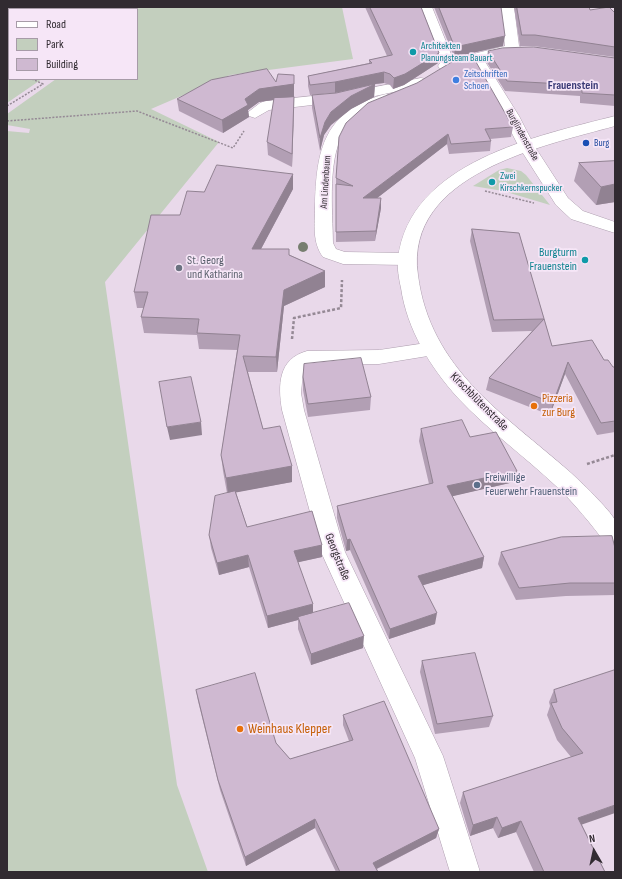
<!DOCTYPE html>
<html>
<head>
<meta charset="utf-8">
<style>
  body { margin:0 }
  #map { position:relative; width:622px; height:879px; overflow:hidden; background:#e9d9ea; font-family:"Sofia Sans Condensed",sans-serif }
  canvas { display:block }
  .frame { position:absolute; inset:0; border:8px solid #312b31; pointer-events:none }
  .legend { position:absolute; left:8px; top:8px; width:130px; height:72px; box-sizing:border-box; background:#f6e6f7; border:1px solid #a79ba8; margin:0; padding:5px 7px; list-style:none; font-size:12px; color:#312b31 }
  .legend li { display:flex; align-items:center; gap:8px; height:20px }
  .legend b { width:20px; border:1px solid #a79ba8 }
  .north { position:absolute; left:574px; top:831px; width:40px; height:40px; -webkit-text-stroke:3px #f6e6f7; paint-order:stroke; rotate:351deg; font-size:11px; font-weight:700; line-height:16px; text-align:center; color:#312b31 }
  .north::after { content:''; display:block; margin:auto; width:14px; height:18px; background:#312b31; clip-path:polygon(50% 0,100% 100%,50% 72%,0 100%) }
</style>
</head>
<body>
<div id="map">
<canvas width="622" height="879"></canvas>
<div class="frame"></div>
<ul class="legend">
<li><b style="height:5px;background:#fff"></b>Road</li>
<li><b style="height:11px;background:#c3cfbe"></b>Park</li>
<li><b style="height:11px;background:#cfb9d1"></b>Building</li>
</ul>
<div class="north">N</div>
</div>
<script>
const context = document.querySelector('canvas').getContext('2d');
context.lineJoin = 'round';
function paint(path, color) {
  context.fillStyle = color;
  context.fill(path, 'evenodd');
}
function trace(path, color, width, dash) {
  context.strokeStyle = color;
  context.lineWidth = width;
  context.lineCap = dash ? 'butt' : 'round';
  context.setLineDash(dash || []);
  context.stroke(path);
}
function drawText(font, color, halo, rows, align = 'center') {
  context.font = font + ' "Sofia Sans Condensed",sans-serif';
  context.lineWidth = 3.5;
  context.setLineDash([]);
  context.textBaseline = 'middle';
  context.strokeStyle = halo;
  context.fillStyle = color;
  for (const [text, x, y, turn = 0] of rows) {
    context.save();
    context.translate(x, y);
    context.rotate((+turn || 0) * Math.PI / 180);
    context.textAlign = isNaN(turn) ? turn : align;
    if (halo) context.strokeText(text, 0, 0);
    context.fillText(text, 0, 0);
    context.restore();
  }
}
const green = new Path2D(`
  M39,7h303l11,52 -123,16 -79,34 68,33 -114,140 72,503 31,87h-201v-741l22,2 1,-4 -23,-4v-11l49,-35h81v-70h-104z
  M7,17h2v62h33l-35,24z
  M507,168l14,3 5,4 24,30 -47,-14 -30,-5 26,-16z`);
const pathFar1 = new Path2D(`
  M7,67l2,1
  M7,106l36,-22 -11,-5
  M7,121l130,-10 96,37 11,-17
  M485,191l49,12`);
const path = new Path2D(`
  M292,339l2,-21 47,-10 1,-28
  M587,464l28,-9`);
const street = new Path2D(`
  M418,7h14l21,52 52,-13 -5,-39h14l5,39 5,4 -2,3c-13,3 -25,3 -38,7l35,56 16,31 33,51 15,13 32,11v11l-44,-14 -15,-14 -37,-58 -16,-31 -31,-53 -27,7 -5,-1 -2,-3 2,-3z
  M421,78l5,1 2,3 -2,3 -51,11 -5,-2 -3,-3 3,-3z
  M341,93l5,2 3,3 -3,3 -77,9 -14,8 -6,-2 -2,-3 13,-10 5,-2z
  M386,94l5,2 3,3 -3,3c-16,7 -32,14 -44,27 -21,23 -14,84 -14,114l3,6 9,3 62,1 7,2 2,4 -2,4 -7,2 -64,-1 -20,-7c-11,-15 -8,-32 -8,-50 1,-57 9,-97 71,-113z
  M433,342l7,2 3,5 -3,5 -61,10 -67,1 -9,7 -2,21 3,17 41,142 98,204 37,116h-30l-35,-114 -94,-206 -39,-142c-4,-25 -4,-51 25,-59l72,-1z`);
const secondary = new Path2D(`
  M615,116v10c-72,20 -211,48 -197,149 12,94 86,139 152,197 9,8 40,38 45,48 3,7 0,20 0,28l-8,-3c-16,-21 -32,-41 -51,-59 -32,-30 -68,-56 -98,-88 -28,-31 -51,-69 -57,-110 -2,-9 -4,-20 -3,-29 11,-97 139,-123 217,-143z`);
const trees = [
  [303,247]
];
const wall = new Path2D(`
  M365,7h56l18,46 -1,10 -34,22 -11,4 -3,-4 -6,-2 -9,1 -1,13 -23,12 -20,16 -7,10 -4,16 -8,-43v-13l24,-2 36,-8 -37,8 -25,2 -2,-9v-10l61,-13v-3l18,-4z
  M434,7h67l2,39 -49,11z
  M514,7h75l1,3 25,3v44l-82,-11h-13z
  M488,51l127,7v48l-35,-3v-7l-75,-5 -19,-30z
  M276,82l18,6v9l-2,70 -24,-12 -1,-13 7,-42 -15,2 -11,8 1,7 -26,16 -44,-22 -2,-12z
  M513,127l-2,10 -21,2 1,2 -1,10 -41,3 -2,-10 -70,54h4v10l-6,33 -39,1v-64l3,-41z
  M615,161v41l-19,3 -22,-24 5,-18z
  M293,174v15l-32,60 29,6 35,16v16l-41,19 -7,66h-29l15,57 29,37v16l-56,10 11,35 75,18v12l-24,5 15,51 50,35 -52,17 -13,-36v-9l-30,8 -19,-61 -30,8 -8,-27 -2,-13 18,-42 -4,-22 -2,-16 16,-105 -38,-1 -2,-14 -53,-2 -3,-16 3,-9h-7l-3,-16 46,-77 24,-23z
  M472,229l47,4 33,113 52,14 9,7h2v65l-18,3 -32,-61 -15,41 -64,-25 3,-12 43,-47 -40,1 -22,-91z
  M303,377l68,20 -1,13 -62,7 -5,-27z
  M421,429l49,8 44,45 -62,14 32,61 -2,11 -59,17 12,39 -46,15 -39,-89 -4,1 -9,-33v-12l92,-22 -10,-43z
  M615,548v47l-49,1 -50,4 -18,-36 3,-12z
  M422,661l71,55 -4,11 -54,7 -15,-62z
  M615,670l-33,155 23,47h-71l-18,-40 -18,6 -5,-10 -23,8 -10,-33 3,-11 108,-35 -14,-17 -10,-25 3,-9 -1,-4 5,-12z
  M196,690l80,53 14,16 59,-18 -6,-16v-10l96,114 -3,9 -59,31 1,3h-42l-21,-44 -69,38 -26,-76 -22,-89z`);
const shadedWall = new Path2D(`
  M505,36l-2,10 -49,11 1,-10z
  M439,53l-1,10 -34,22 -11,4 1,-11z
  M384,72v11l-9,1 -1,13 -23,12 -20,16 -7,10 -4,16v-13l5,-16 6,-10 20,-16 23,-12 -39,9v-11z
  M294,75v22l-35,5 -11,8 1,7 -26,16 -1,-13 23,-21 14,-10z
  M294,97v12l-2,58v-13z
  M448,134l-1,10 -84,65v-11z
  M293,174v15l-40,75 -1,-15z
  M615,184v18l-19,3 5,-18z
  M381,198v10l-6,33 1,-10z
  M325,271v16l-41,19 -7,66 -1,-15 8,-67z
  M568,362l-3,12 -15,41 3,-12z
  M201,422l1,13 -32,5 -3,-13z
  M292,466v16l-64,12 -2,-16z
  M517,471l-3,11 -69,16 2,-12z
  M350,539v11l-4,1 1,-11z
  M322,545v12l-27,6 -1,-12z
  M248,555l1,12 -30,8 -2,-12z
  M484,557l-2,11 -65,19 1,-11z
  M313,604v12l-15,1v3l-30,8 -1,-12z
  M437,613l-2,11 -46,15 1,-10z
  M364,636l-1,12 -52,17v-11z
  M615,805v8l-43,15 6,-10z
  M497,817l-4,11 -23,8 3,-11z
  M315,819v9l-69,38 -1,-9z
  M521,821l-5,11 -18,6 4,-10z
  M439,829l-3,9 -64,33 1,-8z`);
const building = new Path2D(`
  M370,7h51l18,46 -34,21 -11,4 -4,-4 -6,-2 -49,10 -25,3 -2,-9 64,-13 -3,-3 23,-5z
  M439,7h62l4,29 -50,11z
  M517,7h72l1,3 19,-3 6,6v34l-80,-12h-13z
  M534,47l81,11v37l-33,-2v-8l-75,-4 -19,-30 14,-3z
  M472,55l41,72 -28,2 6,12 -40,3 -3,-10 -85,64h18l-5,33 -40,1v-48l17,2 -17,-8 3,-41 7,-14 22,-20 49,-20 38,-23z
  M267,69l9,13 2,-8 16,1v9l-35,5 -14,10 3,6 -26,15 -45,-21 34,-19z
  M375,84l-24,12 -20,16 -6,10 -5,16 -8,-43 24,-2z
  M294,97l-2,57 -25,-12 7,-44z
  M615,161v23l-14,3 -22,-24z
  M217,165l76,9 -41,75h37v6l36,16 -41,19 -8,67 -33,-1 20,73 17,-3 12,40 -66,12 -5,-23 19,-120 -43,-2 2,-14 -58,-2 7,-25h-14l17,-77h29l7,-24 17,1z
  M472,229l47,4 33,113 40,-6 12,20h4l5,7h2v54l-14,2 -33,-61 -15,41 -64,-25 55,-59 -50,1z
  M361,358l10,39 -63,7 -5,-27 1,-13z
  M191,377l10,45 -34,5 -8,-45z
  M462,420l8,17 26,-5 21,39 -70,15 37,71 -66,19 19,37 -47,16 -40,-90 -3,1 -10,-34 96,-23 -12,-54z
  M235,491l12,36 65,-16 10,34 -28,6 19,53 -46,12 -19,-61 -31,8 -8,-28 6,-39z
  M612,536l3,12v35h-45l-51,5 -18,-36 60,-15z
  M349,603l15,33 -53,18 -13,-37z
  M475,653l18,63 -56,8 -15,-63z
  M615,670v135l-37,13 27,54h-61l-23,-51 -19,7 -5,-11 -24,8 -10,-33 120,-39 -21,-25 -11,-25 6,-1 -3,-12z
  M255,673l21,70 14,16 63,-19 -10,-25 41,-14 55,128 -66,34 5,9h-38l-25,-53 -70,38 -27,-77 -22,-90z`);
const markers = [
  [413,52,4,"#0f9aa8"],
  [456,80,4,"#3f7fe0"],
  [586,143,4,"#1a4fb4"],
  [492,182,4,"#0f9aa8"],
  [585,260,4,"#0f9aa8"],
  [179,268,4,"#6b7280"],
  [534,406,4,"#e8710a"],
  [477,485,4,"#5c6f8a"],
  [240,729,4,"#e8710a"]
];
const farCulturenames = [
  ["Architekten",421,46],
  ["Planungsteam Bauart",421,58],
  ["Zwei",500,176],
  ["Kirschkernspucker",500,188]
];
const farShopnames = [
  ["Zeitschriften",464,74],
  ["Schoen",464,86]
];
const farStreetnames = [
  ["Burglindenstraße",522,135,61],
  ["Am Lindenbaum",326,182,-86]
];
const farTransitnames = [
  ["Burg",594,143]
];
const farQuarternames = [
  ["Frauenstein",573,86]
];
const cultureNames = [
  ["Burgturm",577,253],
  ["Frauenstein",577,267]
];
const worshipNames = [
  ["St. Georg",187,261],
  ["und Katharina",187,275]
];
const foodNames = [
  ["Pizzeria",542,399],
  ["zur Burg",542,413]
];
const streetNames = [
  ["Kirschblütenstraße",479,402,45],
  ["Georgstraße",337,557,68]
];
const serviceNames = [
  ["Freiwillige",485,478],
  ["Feuerwehr Frauenstein",485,492]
];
const nearFoodnames = [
  ["Weinhaus Klepper",248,729]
];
paint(green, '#c3cfbe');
trace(street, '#ae9faf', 1);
trace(secondary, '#ae9faf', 1);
trace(pathFar1, '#958995', 1.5, [2, 1.5]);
trace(path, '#958995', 2.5, [3, 2]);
paint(street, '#fff');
paint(secondary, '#fff');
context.fillStyle = '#777e70';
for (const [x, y] of trees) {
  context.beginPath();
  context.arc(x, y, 5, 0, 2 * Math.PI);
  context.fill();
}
paint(wall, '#b29fb4');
paint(shadedWall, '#918292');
paint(building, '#cfb9d1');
trace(building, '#918292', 1);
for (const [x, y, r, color] of markers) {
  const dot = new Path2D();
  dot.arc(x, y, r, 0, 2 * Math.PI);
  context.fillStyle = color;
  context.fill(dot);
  trace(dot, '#f6e6f7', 1.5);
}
drawText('10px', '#0d838f', '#f6e6f7', farCulturenames, 'left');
drawText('10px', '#366cbe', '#f6e6f7', farShopnames, 'left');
drawText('10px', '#312b31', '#f6e6f7', farStreetnames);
drawText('10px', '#164399', '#f6e6f7', farTransitnames, 'left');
drawText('bold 12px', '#3a3a76', '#f6e6f7', farQuarternames);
drawText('12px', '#0d838f', '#f6e6f7', cultureNames, 'right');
drawText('12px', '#5b616d', '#f6e6f7', worshipNames, 'left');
drawText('12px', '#c56008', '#f6e6f7', foodNames, 'left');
drawText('12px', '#312b31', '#f6e6f7', streetNames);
drawText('12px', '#4e5e75', '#f6e6f7', serviceNames, 'left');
drawText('14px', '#c56008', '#f6e6f7', nearFoodnames, 'left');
</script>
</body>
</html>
